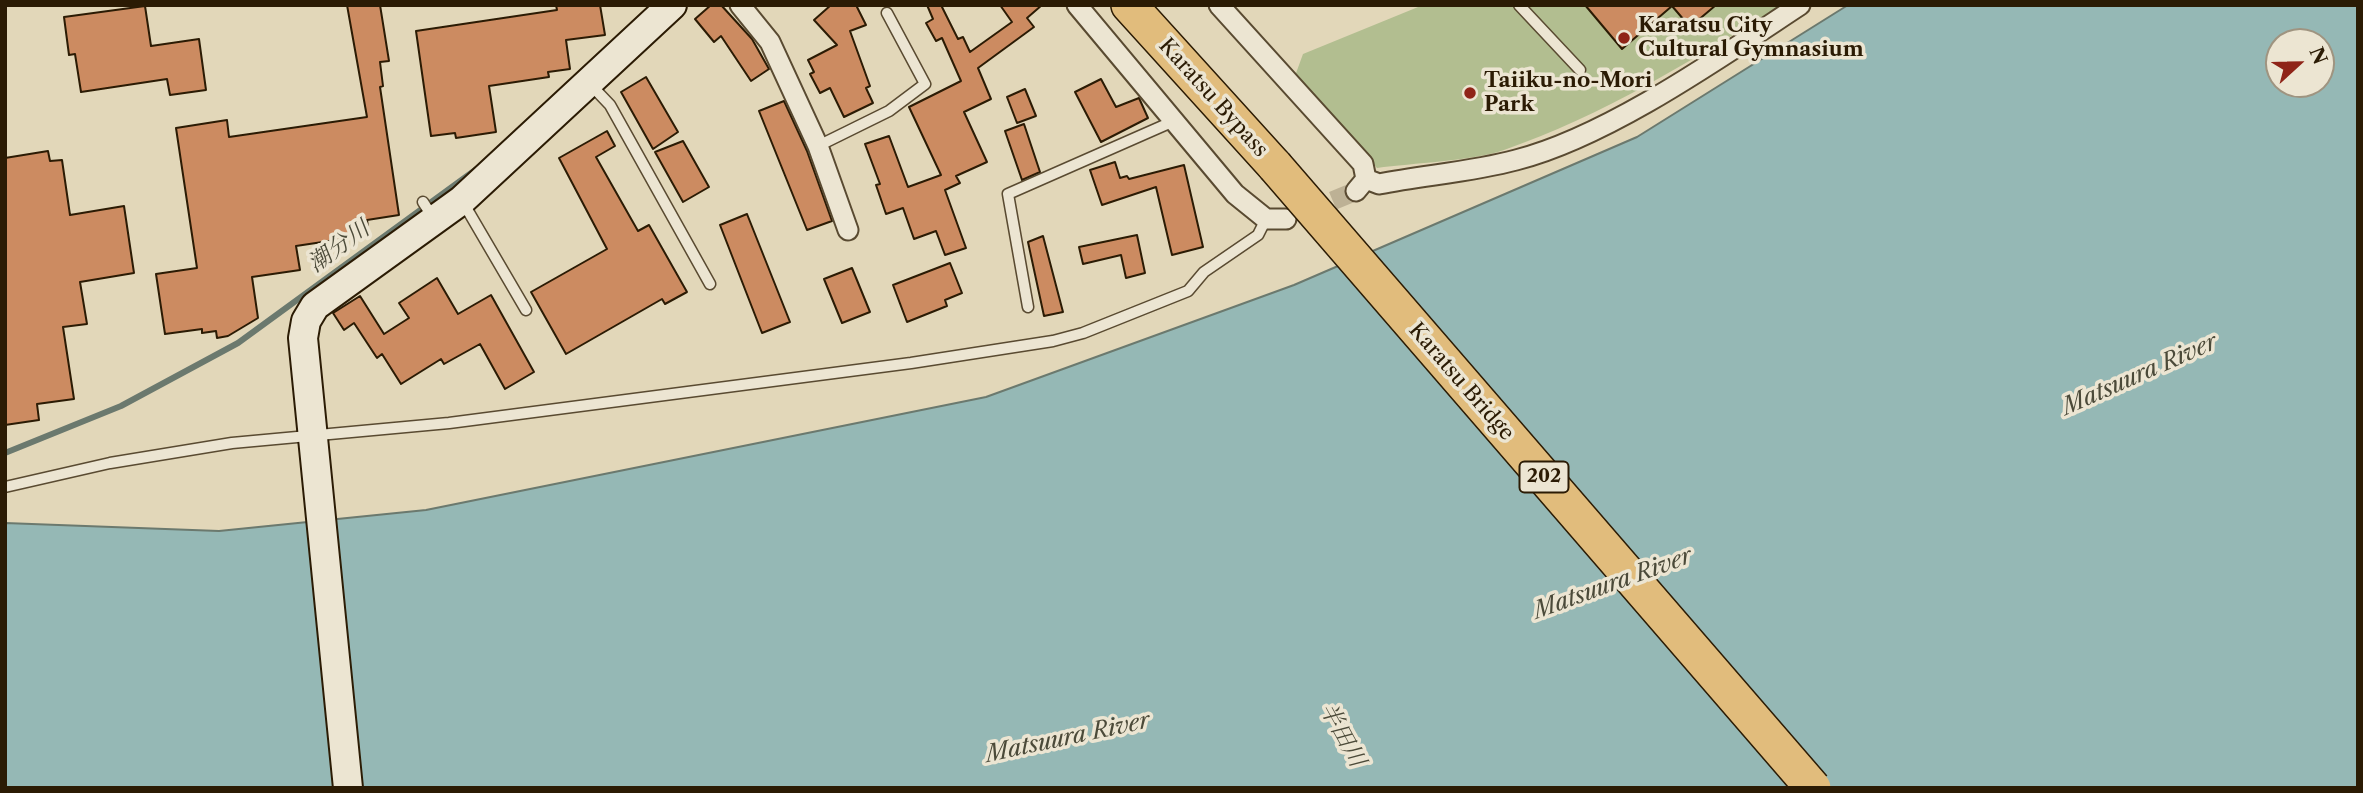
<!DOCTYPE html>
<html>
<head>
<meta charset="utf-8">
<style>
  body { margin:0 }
  #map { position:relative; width:2363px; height:793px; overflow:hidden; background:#e2d7b9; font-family:"Libre Caslon Text",serif }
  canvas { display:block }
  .frame { position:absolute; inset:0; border:7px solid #2b1b04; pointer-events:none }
  .north { position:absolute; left:2265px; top:28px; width:70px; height:70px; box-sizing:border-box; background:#ece5d2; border:2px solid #9f9480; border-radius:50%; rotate:68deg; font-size:19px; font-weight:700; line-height:28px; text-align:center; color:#2b1b04 }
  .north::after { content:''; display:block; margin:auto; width:24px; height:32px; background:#8f2418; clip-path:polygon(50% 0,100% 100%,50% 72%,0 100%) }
</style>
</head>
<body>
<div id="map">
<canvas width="2363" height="793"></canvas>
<div class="frame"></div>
<div class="north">N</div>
</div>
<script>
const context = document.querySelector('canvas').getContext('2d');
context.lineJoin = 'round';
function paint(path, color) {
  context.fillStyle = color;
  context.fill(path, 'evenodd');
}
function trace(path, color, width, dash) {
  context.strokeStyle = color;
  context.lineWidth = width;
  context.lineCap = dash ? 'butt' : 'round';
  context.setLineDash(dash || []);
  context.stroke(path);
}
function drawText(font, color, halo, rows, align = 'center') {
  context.font = font + ' "Libre Caslon Text","Noto Serif JP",serif';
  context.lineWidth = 7;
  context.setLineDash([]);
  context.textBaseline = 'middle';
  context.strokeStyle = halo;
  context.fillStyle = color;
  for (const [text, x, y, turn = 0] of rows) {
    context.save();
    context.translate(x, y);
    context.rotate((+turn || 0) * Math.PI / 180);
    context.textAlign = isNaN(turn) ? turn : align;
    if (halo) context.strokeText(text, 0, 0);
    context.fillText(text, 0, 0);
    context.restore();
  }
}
const green = new Path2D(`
  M1423,5h358c-88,55 -179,111 -277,145 -31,11 -92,13 -127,18l-82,-92 8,-22z`);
const water = new Path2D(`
  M1848,5h510v783h-2353v-265l214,8 207,-21 560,-113 308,-112 343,-148zM2279,42h42v42h-42z`);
const stream = new Path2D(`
  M5,453l116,-47 117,-63 240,-175`);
const building = new Path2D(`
  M347,5h33l9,56 -9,1 3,24 -3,1 19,128 -32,5 2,15 -73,11 4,24 -48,7 6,41 -30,18 -11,2 -1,-7 -14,2v-4l-37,5 -9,-60 41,-6 -21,-140 51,-8 2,17 138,-20z
  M556,5h44l5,30 -39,5 4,29 -22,3 1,5 -60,9 7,46 -40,6 -1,-5 -24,3 -15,-105 141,-21z
  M711,5h10l31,34 17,30 -18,12 -30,-45 -7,6 -19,-23z
  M831,5h25l10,20 -16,6 20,55 -4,2 7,15 -29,14 -14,-29 -10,5 -10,-19 4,-2 -6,-12 29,-15 -23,-25z
  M927,5h14l17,34 5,-2 7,15 42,-30 -12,-17h42l-15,13 7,9 -56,41 13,31 -27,13 23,50 -31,14 4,7 -15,7 21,58 -21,7 -9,-24 -22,8 -11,-31 -17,6 -10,-29 4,-1 -15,-40 24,-8 19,51 33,-12 -32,-68 52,-26 -19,-43 -6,3 -10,-18 7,-4z
  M1585,5h131l-26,22 -18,-21 -50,43z
  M145,6l6,40 48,-7 7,51 -36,5 -3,-16 -86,13 -6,-38 -6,1 -5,-38z
  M646,77l32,55 -25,17 -32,-57z
  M1101,79l15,28 23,-9 9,20 -47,24 -26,-50z
  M1025,89l11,27 -19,7 -10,-26z
  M784,101l23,50 25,70 -25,9 -48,-119z
  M1024,124l16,48 -18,8 -17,-49z
  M607,131l8,15 -19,11 42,74 11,-6 38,67 -22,12 -3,-5 -96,55 -35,-62 76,-43 -48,-91z
  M683,141l26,46 -26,15 -28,-50z
  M48,151l2,10 12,-1 8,55 54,-9 10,67 -54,9 7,42 -24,3 11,72 -37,5 2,16 -34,5v-267z
  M1115,162l5,16 7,-2 2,3 55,-14 19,82 -31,8 -16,-68 -54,18 -12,-35z
  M747,214l43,108 -28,11 -42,-108z
  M1137,235l8,38 -19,5 -5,-23 -38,9 -4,-17z
  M1043,236l20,76 -19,4 -16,-74z
  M950,263l12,30 -17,7 2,6 -40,16 -14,-37z
  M852,268l18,44 -28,11 -18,-44z
  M437,278l21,36 33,-19 43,77 -29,17 -25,-45 -36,20 -3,-5 -40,25 -19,-30 -5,4 -23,-35 -10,7 -11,-17 27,-17 24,38 25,-16 -10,-15z`);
const streetTunnel = new Path2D(`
  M1306,212l50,-21`);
const lane = new Path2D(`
  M1519,5l61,65
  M590,84l20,21 100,179
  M818,146l71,-35 36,-27 -38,-71
  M423,202l11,17
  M464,204l62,106
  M1028,307l-20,-113 166,-73
  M5,487l105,-24 122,-20 217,-20 462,-60 142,-22 30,-8 105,-42 16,-19 54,-37 8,-16`);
const street = new Path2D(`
  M740,5l30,37 48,104 30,84
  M1077,5l158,189 31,25h20
  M1219,5l144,159 3,15 -10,12
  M1366,179l13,5c45,-9 93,-12 137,-24 91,-23 205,-103 284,-155`);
const secondary = new Path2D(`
  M348,788l-45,-450 3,-17 9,-15 147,-106 210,-195`);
const highway = new Path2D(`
  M1129,5l146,161`);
const highwayBridge = new Path2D(`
  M1275,166l538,622`);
const markers = [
  [1624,38,7,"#8f2418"],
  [1470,93,7,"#8f2418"]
];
const shields = [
  [1544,477,49]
];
const shieldNames = [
  ["202",1544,477]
];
const poiNames = [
  ["Karatsu City",1638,26],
  ["Cultural Gymnasium",1638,50],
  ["Taiiku-no-Mori",1484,81],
  ["Park",1484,105]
];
const streetNames = [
  ["Karatsu Bypass",1213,98,48],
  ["Karatsu Bridge",1461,382,49]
];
const waterNames = [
  ["潮分川",339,247,-36],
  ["Matsuura River",2140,375,-24],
  ["Matsuura River",1613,584,-20],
  ["半田川",1342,735,61],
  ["Matsuura River",1068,738,-12]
];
paint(green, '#b2be90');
paint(water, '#95b8b5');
trace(water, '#6b796e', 2);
trace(stream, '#6b796e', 6);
paint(building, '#cc8b61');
trace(building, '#2b1b04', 2);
trace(streetTunnel, '#bdb195', 19, [19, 10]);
trace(lane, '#594a31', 13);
trace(street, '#594a31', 23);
trace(secondary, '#2b1b04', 32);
trace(highway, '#2b1b04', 38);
trace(lane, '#ece5d2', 10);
trace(street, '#ece5d2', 19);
trace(secondary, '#ece5d2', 28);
trace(highway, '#e1bc7c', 35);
trace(highwayBridge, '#2b1b04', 38, []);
trace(highwayBridge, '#e1bc7c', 35);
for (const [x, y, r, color] of markers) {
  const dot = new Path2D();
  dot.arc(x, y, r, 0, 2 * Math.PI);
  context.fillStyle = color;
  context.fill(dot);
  trace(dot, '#ece5d2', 2.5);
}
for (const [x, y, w] of shields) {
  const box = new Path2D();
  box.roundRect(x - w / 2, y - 15.5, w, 31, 5);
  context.fillStyle = '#ece5d2';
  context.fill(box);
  trace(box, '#2b1b04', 2);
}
drawText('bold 19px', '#2b1b04', null, shieldNames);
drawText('bold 21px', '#2b1b04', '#ece5d2', poiNames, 'left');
drawText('21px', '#2b1b04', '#ece5d2', streetNames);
drawText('italic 23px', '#4b4a39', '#ece5d2', waterNames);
</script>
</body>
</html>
